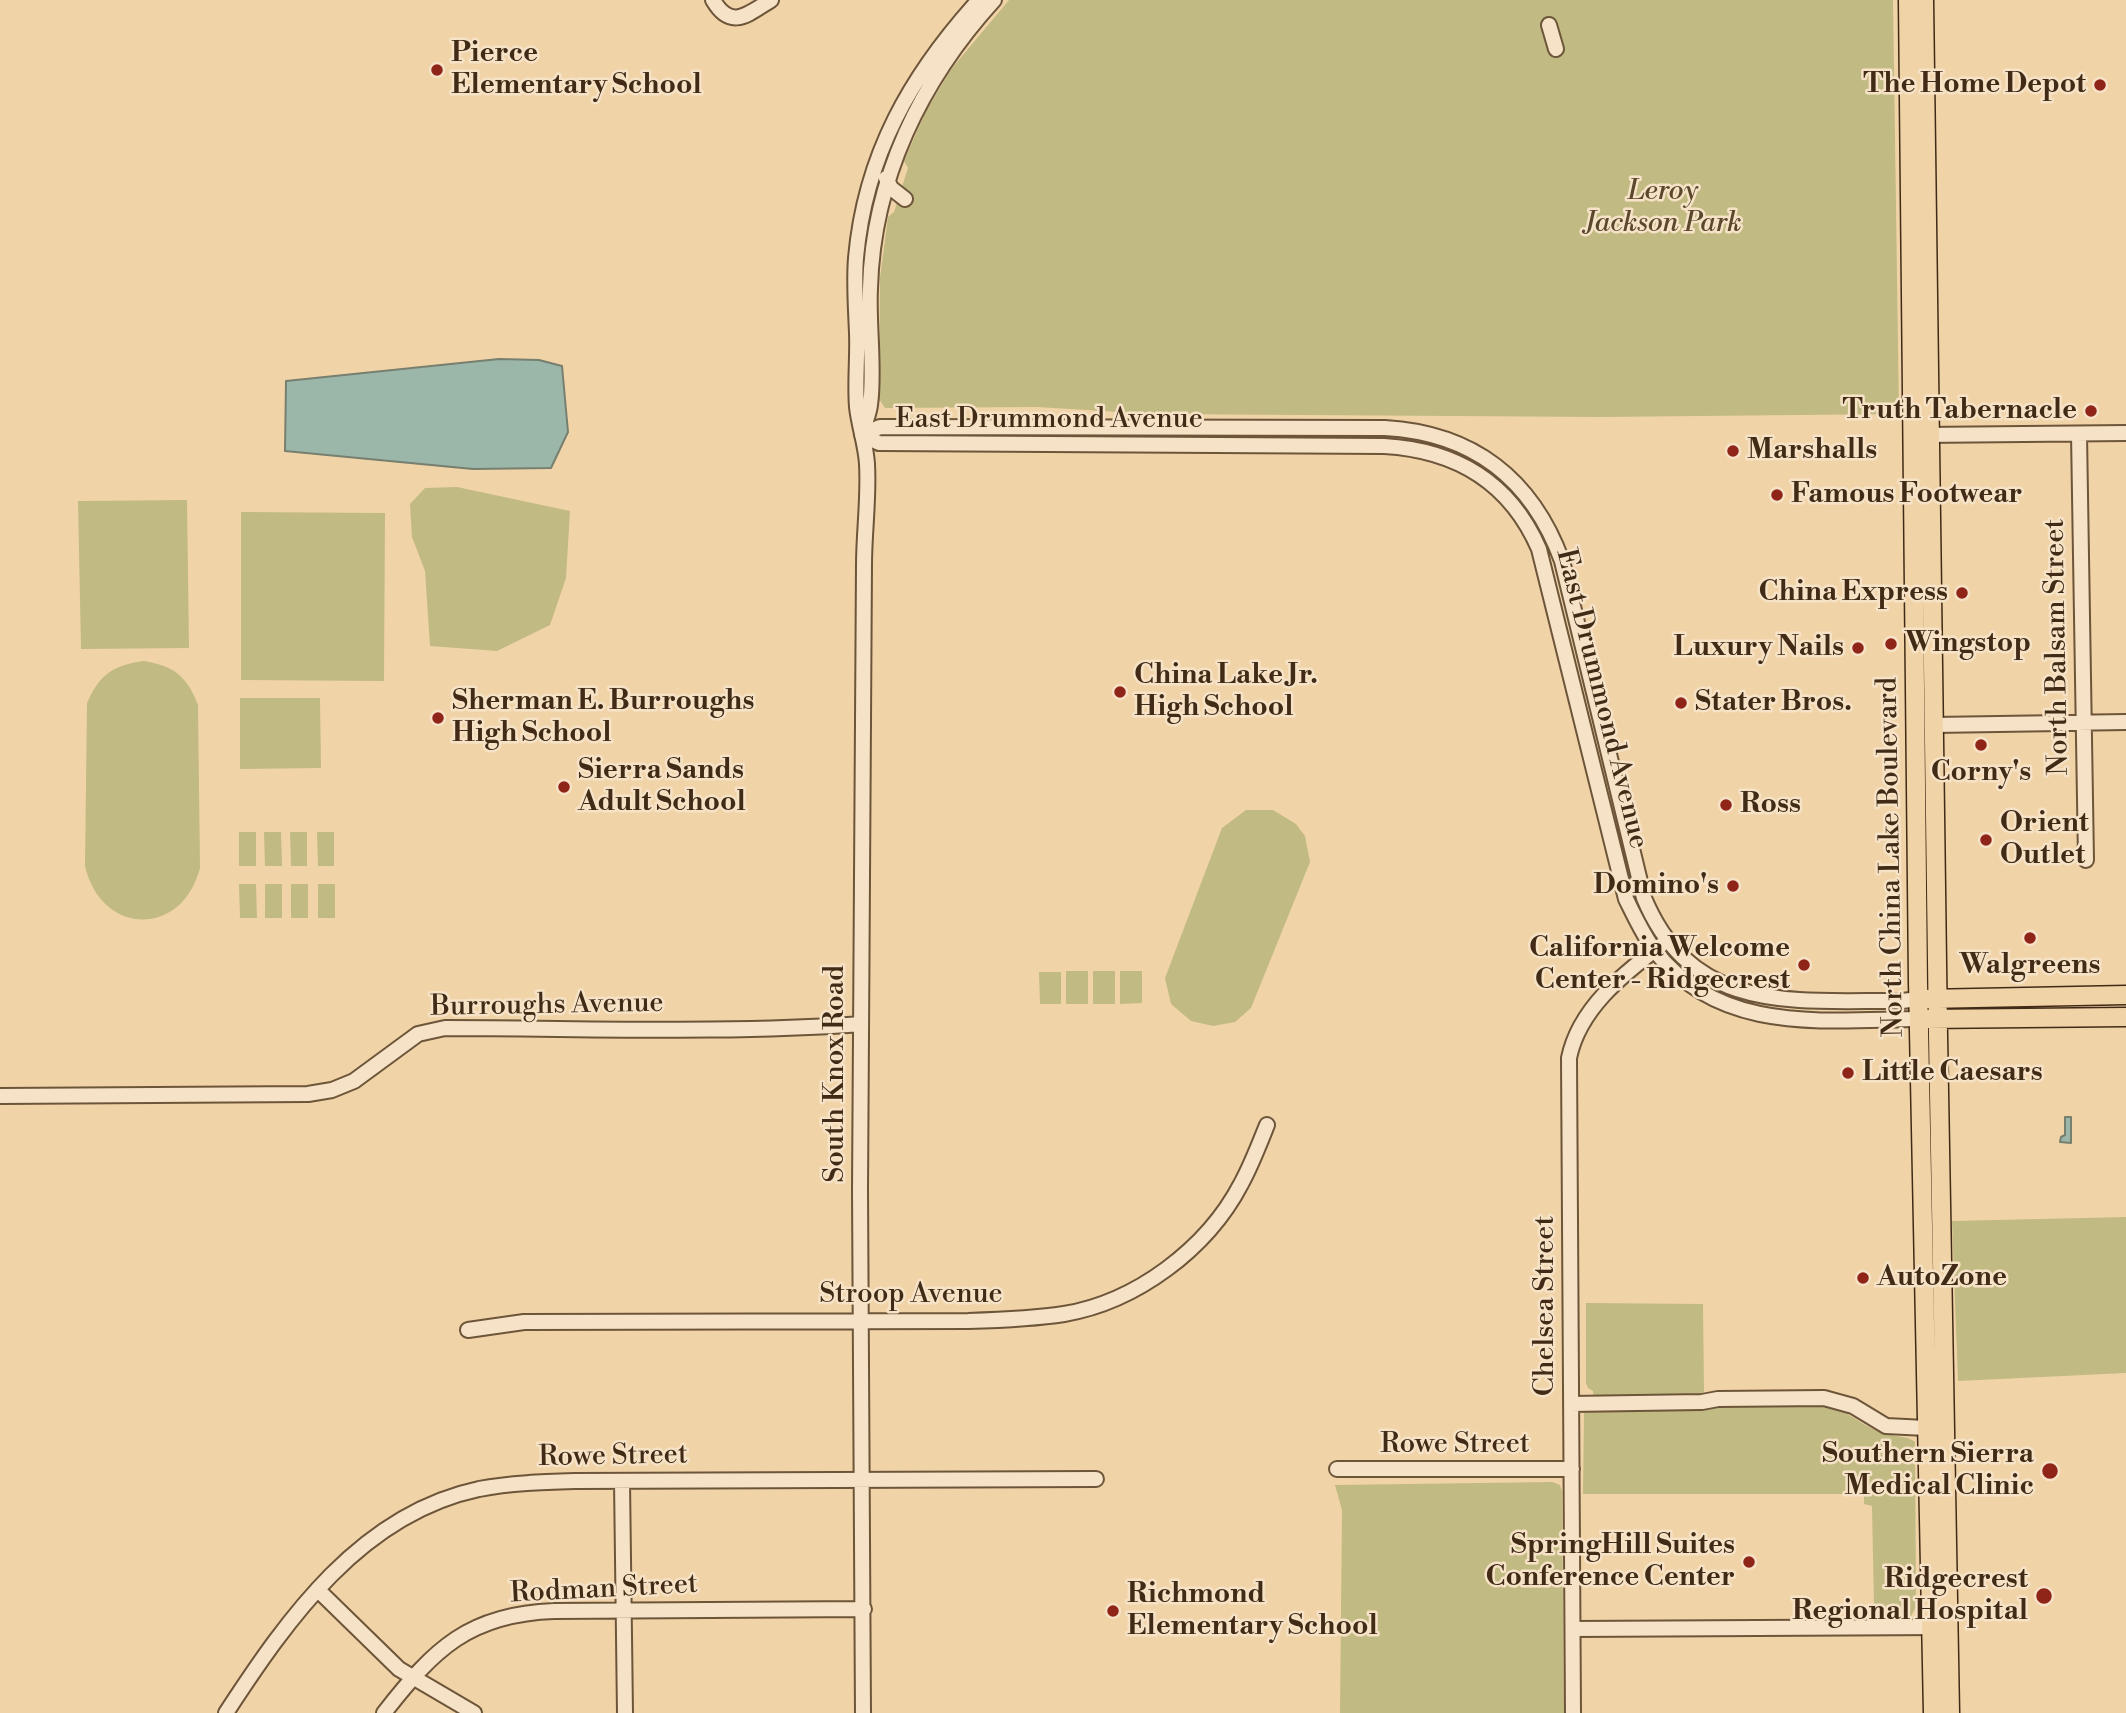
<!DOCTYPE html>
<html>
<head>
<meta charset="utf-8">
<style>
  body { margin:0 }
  canvas { display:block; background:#f1d3a8 }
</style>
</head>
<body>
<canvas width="2126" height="1713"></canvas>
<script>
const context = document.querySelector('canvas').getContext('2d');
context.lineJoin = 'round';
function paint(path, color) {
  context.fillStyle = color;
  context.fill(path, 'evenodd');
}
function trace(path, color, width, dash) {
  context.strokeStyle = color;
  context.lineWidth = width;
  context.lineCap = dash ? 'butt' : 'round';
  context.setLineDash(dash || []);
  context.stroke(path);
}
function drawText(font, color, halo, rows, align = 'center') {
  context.font = font + ' "Libre Bodoni",serif';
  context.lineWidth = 5;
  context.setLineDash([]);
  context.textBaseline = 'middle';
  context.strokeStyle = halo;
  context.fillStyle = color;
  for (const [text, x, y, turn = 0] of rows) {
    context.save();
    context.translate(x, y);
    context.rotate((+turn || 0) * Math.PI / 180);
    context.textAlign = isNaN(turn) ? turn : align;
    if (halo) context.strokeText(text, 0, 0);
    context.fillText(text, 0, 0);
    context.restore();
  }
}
const green = new Path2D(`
  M1009,0h884l6,414 -299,3 -447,-3 -116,-7 -152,1 -6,-9 1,-121 8,-61 6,-5 14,-44 -4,-7 22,-50 26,-43z
  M457,487l113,24 -4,67 -16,47 -53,26 -67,-5 -5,-75 -13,-34 -2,-33 15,-16z
  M187,500l2,148 -108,1 -3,-148z
  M241,512l144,1 -1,168 -143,-1z
  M144,661c30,5 43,15 54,44l2,163c-18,70 -99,68 -115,-2l2,-163c13,-29 26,-38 57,-42z
  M240,698h80l1,70 -81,1z
  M1246,810h27l23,14 9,12 5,26 -59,146 -16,14 -22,4 -22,-5 -20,-17 -6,-26 57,-150z
  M239,832h17v34h-17z
  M264,832h17l1,34h-17z
  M290,832h17v34h-16z
  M317,832h17v34h-16z
  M239,884h17l1,34h-17z
  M265,884h17v34h-17z
  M291,884h17v34h-17z
  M318,884h17v34h-17z
  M1066,971h22v33h-22z
  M1093,971h22v33h-22z
  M1120,971h22v32l-22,1z
  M1039,972h22v32h-21z
  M2126,1217v156l-168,8 -6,-160z
  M1586,1303l117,1 1,88 -12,8 -98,-2 -1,-7 -5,-3 -2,-5z
  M1827,1406c21,4 36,21 56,27 11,4 24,2 32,9l1,165 -5,9 -47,1v-9l10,-1 -2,-101 -8,-2v-10h-281l1,-81 9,-6z
  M1552,1482l8,3 2,6 2,222h-224l2,-203 -7,-25z`);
const water = new Path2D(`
  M499,359l40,1 23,6 6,66 -17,36 -78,1 -188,-18 1,-70z
  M2065,1117h6v26l-11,-1 1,-5 4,-2z`);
const minor = new Path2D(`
  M713,0c18,31 35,14 58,0
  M1549,25l7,24
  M886,178l5,10 14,11
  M863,431c2,-9 6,-17 7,-26 5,-36 -2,-81 0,-117 3,-109 51,-208 124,-288
  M2079,434l7,426
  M862,435l17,8 505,3c71,4 126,36 155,103l87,350c9,18 17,36 29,52 66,84 169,69 264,68
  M862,435l18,-8 505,1c88,5 147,51 177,133l82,337c49,118 153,102 258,103l17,-2
  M1922,435l204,-2
  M1934,725l192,-3
  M0,1096l308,-2 24,-4 22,-9 64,-47 27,-6c137,0 280,6 416,-4
  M468,1330l56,-8 444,-1c32,-1 64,-2 96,-7 72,-12 143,-65 177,-130 10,-18 18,-39 26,-59
  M1571,1404l131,-2 16,-3 106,-1 29,8 33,20 40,2
  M1337,1469h235
  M622,1481l3,232
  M318,1590l81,79 75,44
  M1573,1629l368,-2
  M226,1713c62,-95 135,-199 253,-224 32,-6 64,-7 96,-8l521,-2
  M384,1713c50,-64 85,-99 170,-102l310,-2
  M863,1713l-3,-523 4,-625c0,-33 5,-67 3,-101 -1,-19 -8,-38 -10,-57 -2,-25 1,-50 0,-74 -1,-25 -3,-50 -1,-75 9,-103 55,-183 123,-258
  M1573,1713l-4,-655c10,-49 53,-83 91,-112`);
const major = new Path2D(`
  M1908,0l10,982 15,731
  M1924,0l14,1035 12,678
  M1926,999l200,-4
  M1926,1019l200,-2`);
const markers = [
  [437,70,7,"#8f2418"],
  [2100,85,7,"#8f2418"],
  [2091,411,7,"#8f2418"],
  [1733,451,7,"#8f2418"],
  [1777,495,7,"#8f2418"],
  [1962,593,7,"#8f2418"],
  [1891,644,7,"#8f2418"],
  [1858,648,7,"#8f2418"],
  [1120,692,7,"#8f2418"],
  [1681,703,7,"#8f2418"],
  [438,718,7,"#8f2418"],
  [1981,745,7,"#8f2418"],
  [564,787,7,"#8f2418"],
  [1726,805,7,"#8f2418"],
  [1986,840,7,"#8f2418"],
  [1733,886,7,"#8f2418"],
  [2030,938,7,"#8f2418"],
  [1804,965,7,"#8f2418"],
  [1848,1073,7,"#8f2418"],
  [1863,1278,7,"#8f2418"],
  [2050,1471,9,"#8f2418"],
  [1749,1562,7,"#8f2418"],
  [2044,1596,9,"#8f2418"],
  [1113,1611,7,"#8f2418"]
];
const poiNames = [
  ["Pierce",451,54],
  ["Elementary School",451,86],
  ["The Home Depot",2086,85,"right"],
  ["Truth Tabernacle",2077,411,"right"],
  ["Marshalls",1747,451],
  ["Famous Footwear",1791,495],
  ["China Express",1948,593,"right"],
  ["Wingstop",1905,644],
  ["Luxury Nails",1844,648,"right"],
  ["China Lake Jr.",1134,676],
  ["High School",1134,708],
  ["Sherman E. Burroughs",452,702],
  ["High School",452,734],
  ["Stater Bros.",1695,703],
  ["Sierra Sands",578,771],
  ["Adult School",578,803],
  ["Corny's",1981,773,"center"],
  ["Ross",1740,805],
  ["Orient",2000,824],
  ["Outlet",2000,856],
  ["Domino's",1719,886,"right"],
  ["California Welcome",1790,949,"right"],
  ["Center - Ridgecrest",1790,981,"right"],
  ["Walgreens",2030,966,"center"],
  ["Little Caesars",1862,1073],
  ["AutoZone",1877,1278],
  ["Southern Sierra",2034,1455,"right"],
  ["Medical Clinic",2034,1487,"right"],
  ["SpringHill Suites",1735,1546,"right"],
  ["Conference Center",1735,1578,"right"],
  ["Ridgecrest",2028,1580,"right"],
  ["Regional Hospital",2028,1612,"right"],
  ["Richmond",1127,1595],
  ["Elementary School",1127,1627]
];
const parkNames = [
  ["Leroy",1663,192],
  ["Jackson Park",1663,224]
];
const streetNames = [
  ["East Drummond Avenue",1049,420],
  ["North Balsam Street",2058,647,-91],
  ["East Drummond Avenue",1601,699,76],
  ["North China Lake Boulevard",1892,857,-91],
  ["Burroughs Avenue",547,1006,-1],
  ["South Knox Road",836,1074,-90],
  ["Stroop Avenue",911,1295],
  ["Chelsea Street",1546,1306,-90],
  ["Rowe Street",1455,1445],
  ["Rowe Street",613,1457,-1],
  ["Rodman Street",604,1590,-3]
];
paint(green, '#c1ba83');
paint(water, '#9bb7aa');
trace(water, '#777f6f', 2);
trace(minor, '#6d553a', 18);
trace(major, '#412b16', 21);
trace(minor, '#f6e2c6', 14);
trace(major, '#f1d3a8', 18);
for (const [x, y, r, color] of markers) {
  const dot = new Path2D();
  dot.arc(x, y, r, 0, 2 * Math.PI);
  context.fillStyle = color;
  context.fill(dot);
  trace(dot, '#f6e2c6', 2.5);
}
drawText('bold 28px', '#412b16', '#f6e2c6', poiNames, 'left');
drawText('italic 28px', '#5b482c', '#f6e2c6', parkNames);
drawText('28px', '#412b16', '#f6e2c6', streetNames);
</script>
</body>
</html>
